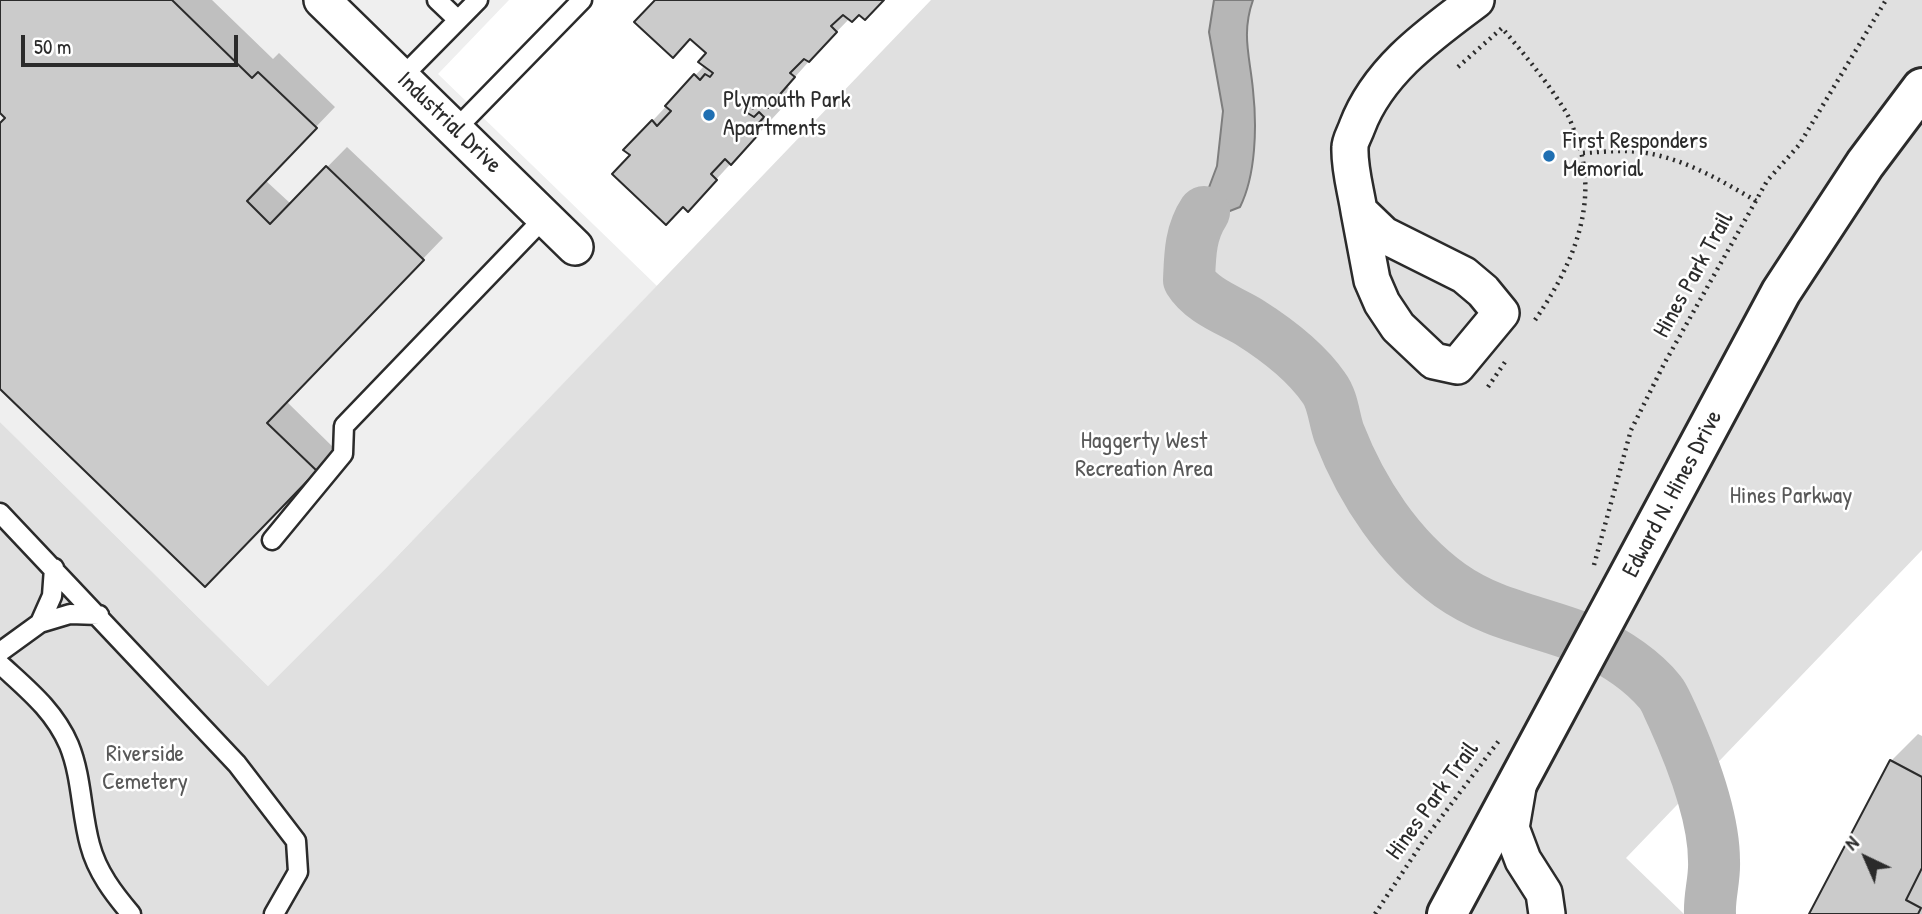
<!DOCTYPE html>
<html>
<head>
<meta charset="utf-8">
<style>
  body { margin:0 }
  #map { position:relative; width:1922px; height:914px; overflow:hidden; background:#fff; font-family:"Patrick Hand",sans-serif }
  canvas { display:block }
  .north { position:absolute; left:1831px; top:823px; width:70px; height:70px; -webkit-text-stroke:5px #fff; paint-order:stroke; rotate:316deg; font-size:19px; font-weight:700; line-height:28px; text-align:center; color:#2b2b2b }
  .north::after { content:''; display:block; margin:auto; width:24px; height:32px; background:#2b2b2b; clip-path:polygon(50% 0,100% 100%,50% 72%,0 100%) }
  .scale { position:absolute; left:21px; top:35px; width:217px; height:32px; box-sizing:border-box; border:4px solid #2b2b2b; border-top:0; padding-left:9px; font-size:21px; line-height:24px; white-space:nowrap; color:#2b2b2b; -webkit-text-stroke:5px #fff; paint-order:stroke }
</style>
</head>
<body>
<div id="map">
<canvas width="1922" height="914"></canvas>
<div class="north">N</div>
<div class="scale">50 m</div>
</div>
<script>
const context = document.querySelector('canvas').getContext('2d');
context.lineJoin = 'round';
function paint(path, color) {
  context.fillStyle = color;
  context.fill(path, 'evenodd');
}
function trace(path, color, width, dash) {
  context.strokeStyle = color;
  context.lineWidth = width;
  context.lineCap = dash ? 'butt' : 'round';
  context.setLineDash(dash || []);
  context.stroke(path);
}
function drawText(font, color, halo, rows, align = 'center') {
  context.font = font + ' "Patrick Hand",sans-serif';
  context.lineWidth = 5;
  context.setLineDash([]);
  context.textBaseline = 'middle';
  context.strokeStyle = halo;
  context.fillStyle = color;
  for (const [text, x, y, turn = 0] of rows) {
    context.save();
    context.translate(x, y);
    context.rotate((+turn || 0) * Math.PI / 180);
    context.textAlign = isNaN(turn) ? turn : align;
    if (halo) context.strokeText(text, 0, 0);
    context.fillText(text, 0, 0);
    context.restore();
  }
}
const built = new Path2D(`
  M0,0h509l-71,74 219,212 -271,282 -118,118 -268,-264z`);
const green = new Path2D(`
  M931,0h991v550l-296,308 58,56h-1684v-492l268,264 118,-118z`);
const water = new Path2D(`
  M1214,0h39c-12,34 -3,57 0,90 4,36 3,85 -13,117l-28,11c-8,16 -8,25 -4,42l-19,20 -18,-15 5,-33 32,-42 9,-24 6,-55 -14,-79z`);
const shadow = new Path2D(`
  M0,0h212l61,59 6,-6 56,54 -70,73 26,24 56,-57 96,91 -157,163 50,49 -111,115 -225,-178v-262l7,-7 -7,-8z
  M657,0h226l-33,18 -30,31 -33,37 3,3 -13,14 6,4 -95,103 -62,-61 79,-84 4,-12z
  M1918,734l4,2v178h-111l80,-153z`);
const river = new Path2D(`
  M1204,212c-14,21 -14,44 -15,68 13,21 40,30 60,42 27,17 57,40 75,66 9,12 10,31 15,45 23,59 60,115 111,152 45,32 93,36 142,57 24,11 51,29 68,50 5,6 8,15 12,23 19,42 42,100 42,146 1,18 -5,35 -4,53`);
const building = new Path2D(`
  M0,0h172l80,78 6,-6 59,56 -70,73 23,23 56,-58 98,94 -157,163 50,48 -112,116 -205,-198v-266l5,-5 -5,-5z
  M655,0h229l-19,20 -6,-5 -7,7 -9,-7 -12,11 6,6 -28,30 -5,-3 -14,14 5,4 -27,31 -7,-6 -8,7 -3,-3 -4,6 8,5 5,-5 5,5 -12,14 6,4 -27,30 -6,-6 -14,15 6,6 -29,32 -5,-5 -17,18 -54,-51 18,-19 -7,-5 29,-30 5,6 14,-15 -6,-5 29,-32 6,6 5,-6 5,3 3,-4 -15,-11 8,-9 -16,-14 -17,19 -39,-36z
  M1890,760l32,17v91l-16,32 15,8 -3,6h-109z`);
const path = new Path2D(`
  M1458,67l44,-39c22,26 44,52 62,81 5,7 8,16 11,24 27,69 -3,134 -42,190
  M1583,153c14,-1 29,-2 43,-2 47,1 91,27 130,50
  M1488,387l17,-25
  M1594,565l37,-135 33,-66 103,-183 32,-36 87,-145
  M1375,914l49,-74 77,-102`);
const lane = new Path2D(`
  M437,0l21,20
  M402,77l76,-77
  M455,130l127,-130
  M0,513l237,251 59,77 2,31 -24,42
  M272,540l71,-86 1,-28 201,-209
  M40,623l12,-27 2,-28
  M0,652l40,-29 30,-9 29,1
  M0,664c27,25 54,46 69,81 13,32 12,68 21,100 7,27 24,49 41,69`);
const street = new Path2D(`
  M322,0l253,247
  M1359,211l25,24 80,40 19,16 18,22 -44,53 -23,-5 -36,-34 -16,-24 -10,-23z
  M1359,211c-3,-20 -10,-43 -9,-64 0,-6 5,-14 7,-20 21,-56 72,-92 119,-127
  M1518,787l-7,41 12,32 21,33 3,21`);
const secondary = new Path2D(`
  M1447,914l334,-622 84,-128 57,-76`);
const markers = [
  [709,115,7,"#1f6fb2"],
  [1549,156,7,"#1f6fb2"]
];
const poiNames = [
  ["Plymouth Park",723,101],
  ["Apartments",723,129],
  ["First Responders",1563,142],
  ["Memorial",1563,170]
];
const streetNames = [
  ["Industrial Drive",449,123,44],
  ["Hines Park Trail",1694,275,-61],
  ["Edward N. Hines Drive",1673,494,-62],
  ["Hines Park Trail",1433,801,-54]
];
const parkNames = [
  ["Haggerty West",1144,442],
  ["Recreation Area",1144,470],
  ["Hines Parkway",1791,497],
  ["Riverside",145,755],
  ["Cemetery",145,783]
];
paint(built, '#efefef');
paint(green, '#e0e0e0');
paint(water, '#b6b6b6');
trace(water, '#7e7e7e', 2);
paint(shadow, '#0003');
trace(river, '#b6b6b6', 52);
paint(building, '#cbcbcb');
trace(building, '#2b2b2b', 2);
trace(lane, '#2b2b2b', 23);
trace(street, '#2b2b2b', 40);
trace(secondary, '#2b2b2b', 44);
trace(path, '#2b2b2b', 4.5, [2, 5]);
trace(lane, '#fff', 18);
trace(street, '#fff', 35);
trace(secondary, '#fff', 38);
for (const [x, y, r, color] of markers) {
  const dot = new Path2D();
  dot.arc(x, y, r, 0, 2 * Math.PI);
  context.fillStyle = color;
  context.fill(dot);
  trace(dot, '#fff', 2.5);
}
drawText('24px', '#2b2b2b', '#fff', poiNames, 'left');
drawText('24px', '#2b2b2b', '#fff', streetNames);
drawText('24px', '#585858', '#fff', parkNames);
</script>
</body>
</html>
